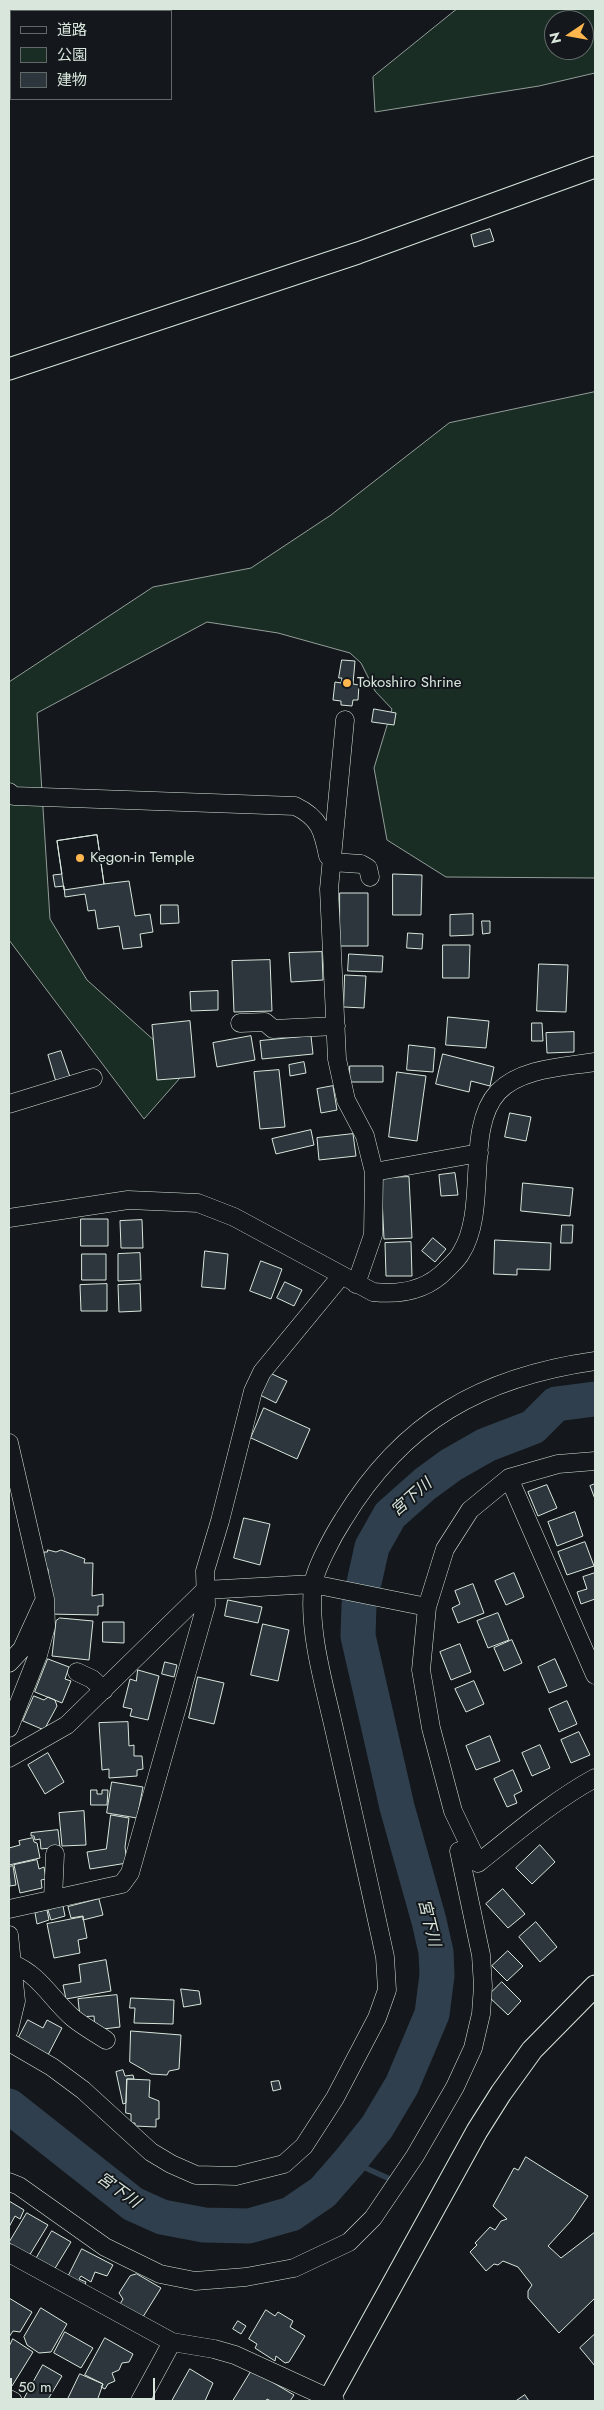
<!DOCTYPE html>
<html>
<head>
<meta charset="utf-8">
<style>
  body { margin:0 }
  #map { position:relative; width:604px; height:2410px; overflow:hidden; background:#14181c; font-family:Jost,"Noto Sans JP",sans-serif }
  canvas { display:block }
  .frame { position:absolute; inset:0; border:10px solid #d8e6dc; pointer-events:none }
  .legend { position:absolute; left:10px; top:10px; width:162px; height:90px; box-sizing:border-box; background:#14181c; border:1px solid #626a69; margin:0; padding:6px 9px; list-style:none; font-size:15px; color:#d8e6dc }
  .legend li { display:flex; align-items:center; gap:10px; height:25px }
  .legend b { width:25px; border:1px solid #626a69 }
  .north { position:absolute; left:544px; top:10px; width:50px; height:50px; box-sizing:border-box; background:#14181c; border:1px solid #626a69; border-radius:50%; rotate:258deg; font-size:14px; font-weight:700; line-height:20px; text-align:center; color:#d8e6dc }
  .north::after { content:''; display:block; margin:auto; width:18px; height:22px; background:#ffb74d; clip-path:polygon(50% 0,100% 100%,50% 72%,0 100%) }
  .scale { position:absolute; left:10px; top:2378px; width:145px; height:22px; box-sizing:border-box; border:2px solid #d8e6dc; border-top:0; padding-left:6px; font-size:15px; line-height:18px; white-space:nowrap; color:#d8e6dc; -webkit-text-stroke:4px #14181c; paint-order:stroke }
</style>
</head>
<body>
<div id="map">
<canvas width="604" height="2410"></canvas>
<div class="frame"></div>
<ul class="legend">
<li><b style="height:6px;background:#14181c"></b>道路</li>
<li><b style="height:14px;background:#1a2d24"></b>公園</li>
<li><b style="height:14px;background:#2c363c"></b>建物</li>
</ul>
<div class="north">N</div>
<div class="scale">50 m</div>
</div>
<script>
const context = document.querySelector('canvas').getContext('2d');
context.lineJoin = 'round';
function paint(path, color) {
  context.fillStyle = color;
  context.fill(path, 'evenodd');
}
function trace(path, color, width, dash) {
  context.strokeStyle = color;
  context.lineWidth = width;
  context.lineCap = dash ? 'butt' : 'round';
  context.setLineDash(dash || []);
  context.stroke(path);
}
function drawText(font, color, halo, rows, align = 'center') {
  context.font = font + ' Jost,"Noto Sans JP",sans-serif';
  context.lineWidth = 4;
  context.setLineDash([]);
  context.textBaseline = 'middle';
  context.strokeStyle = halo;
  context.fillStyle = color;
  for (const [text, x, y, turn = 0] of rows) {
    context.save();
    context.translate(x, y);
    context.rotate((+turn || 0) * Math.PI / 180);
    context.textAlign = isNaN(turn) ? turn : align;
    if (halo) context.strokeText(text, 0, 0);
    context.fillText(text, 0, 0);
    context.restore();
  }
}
const green = new Path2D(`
  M457,9h138v64l-56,13 -164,26 -2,-35zM554,20h30v30h-30z
  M595,392v486l-149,-1 -59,-37 -13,-72 18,-59 -17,-18 -14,-28 -11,-10 -72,-20 -71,-11 -170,91 13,206 37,61 100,90 -43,49 -135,-179v-258l144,-95 98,-19 80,-53 118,-92z`);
const stream = new Path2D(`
  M350,2161l40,18`);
const river = new Path2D(`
  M9,2106l124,98 29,13 42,8 45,1 42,-12 32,-22 27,-31 27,-34 25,-42 30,-71 5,-39 -1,-23 -7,-31 -32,-114 -39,-171 1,-31 13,-58 18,-32 35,-31 26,-19 35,-20 47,-18 23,-23 39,-5`);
const building = new Path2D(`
  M490,229l4,12 -20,6 -3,-12z
  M342,660l13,1 -2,23 6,1 -1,15h-5l-1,6 -11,-1v-4l-8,-1 2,-18 6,1 1,-5h-3z
  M374,709l22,4 -2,12 -22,-3z
  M97,835l7,49 25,-3 6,35 15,-2 3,18 -13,2 2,13 -19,2 -4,-23 -21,3 -3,-19 -7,1 -3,-17 -20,3 -1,-11 -9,1 -2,-12 9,-1 -5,-33z
  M97,835l7,49 -40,6 -7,-49z
  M393,874l29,1 -1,40h-28z
  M340,893h28v53h-28z
  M161,905h17l1,18 -18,1z
  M473,914v21l-23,1v-21z
  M482,921h8v12l-7,1z
  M408,933l15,1 -1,15 -15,-1z
  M443,945h27l-1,33h-26z
  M322,952l1,28 -32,2 -2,-29z
  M349,954l34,2 -1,16 -34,-1z
  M270,960l2,51 -38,1 -2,-51z
  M539,964l29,1 -2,47 -29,-1z
  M345,975l21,1 -2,32 -20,-1z
  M218,991v19l-27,1 -1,-19z
  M448,1017l41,4 -3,27 -40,-3z
  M190,1021l5,56 -38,3 -5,-55z
  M532,1023h10l1,18h-11z
  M574,1032v20l-27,1 -1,-20z
  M251,1036l4,24 -38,7 -4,-24z
  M311,1036l2,18 -51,5 -2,-18z
  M409,1045l26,3 -2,24 -26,-2z
  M61,1051l9,26 -14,5 -8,-27z
  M443,1054l51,13 -4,19 -19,-5 -2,11 -33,-8z
  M304,1062l2,11 -16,3 -1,-11z
  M350,1066h33v16h-33z
  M279,1070l6,57 -25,2 -6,-57z
  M397,1072l29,4 -9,65 -28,-4z
  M333,1086l4,24 -16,3 -4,-24z
  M510,1113l21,4 -5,24 -21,-4z
  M311,1130l3,15 -38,9 -4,-15z
  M353,1134l3,22 -37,4 -2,-22z
  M455,1173l3,22 -17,1 -2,-21z
  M409,1177l3,61 -28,1 -3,-61z
  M523,1183l50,5 -3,28 -49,-5z
  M81,1219h27v27h-27z
  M142,1220l1,28h-22l-1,-27z
  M562,1225h11l-1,18h-11z
  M433,1238l13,11 -11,13 -13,-11z
  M495,1240l56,3 -1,27 -33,-1v6l-23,-1z
  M411,1242l1,34h-26l-1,-33z
  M205,1251l23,3 -3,35 -23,-2z
  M140,1253l1,27 -23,1v-27z
  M82,1254h24v26h-24z
  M261,1261l21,8 -11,30 -21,-8z
  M285,1282l17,8 -8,16 -17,-8z
  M107,1284v27h-26l-1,-26z
  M140,1284l1,27 -22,1 -1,-27z
  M270,1373l17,8 -11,22 -16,-8z
  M264,1408l46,21 -13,30 -46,-21z
  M595,1484v15l-5,-13z
  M547,1485l10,23 -19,8 -10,-24z
  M575,1512l8,24 -26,10 -9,-24z
  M244,1518l26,6 -10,41 -26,-7z
  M585,1542l9,24 -27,9 -9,-23z
  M48,1550l8,2 5,-2 24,9 -1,4h9l-1,33 11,-2v12h-5v9l-50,-1v-45l-5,-1 1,-16h3z
  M514,1573l10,24 -18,8 -11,-24z
  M595,1573v26l-14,5 -4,-12 10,-3 -4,-12z
  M473,1584l11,29 -26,10 -6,-15 8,-4 -5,-13z
  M228,1600l34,7 -4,16 -33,-7z
  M498,1613l11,27 -21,8 -11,-27z
  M60,1618l33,3 -4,39 -37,-4 4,-35z
  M103,1622h21v21l-21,-1z
  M263,1624l26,6 -11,51 -27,-6z
  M512,1640l10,23 -18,8 -10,-23z
  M460,1644l11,28 -20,8 -11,-28z
  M48,1659l21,8 -4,12 6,2 -9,22 -27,-11z
  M555,1659l12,27 -18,7 -11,-26z
  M165,1662l12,3 -3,12 -12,-3z
  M138,1670l21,6 -11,44 -18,-4 2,-7 -9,-2 7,-28 6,2z
  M198,1677l26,6 -10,41 -25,-6z
  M474,1681l10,23 -18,8 -11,-23z
  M34,1696l10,4 4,-3 7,3 2,6 -13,24 -21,-9z
  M567,1701l10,23 -18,8 -10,-23z
  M128,1722l1,24 5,-1v11h8l1,13 -6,1v6l-28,2v-9l-7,1 -3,-47z
  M579,1732l11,23 -19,8 -10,-23z
  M490,1736l10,25 -24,9 -10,-24z
  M540,1745l10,23 -18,8 -10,-23z
  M48,1753l16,29 -19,12 -17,-29z
  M513,1770l9,21 -8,4 3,8 -10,4 -13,-28z
  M112,1782l31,5 -6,31 -30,-5z
  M91,1790h6v4h5v-4h6l-1,15h-16z
  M84,1811l2,34 -24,1 -3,-33z
  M111,1815l18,3 -4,29 2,16 -37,6 -3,-17 19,-3z
  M58,1830l2,17 -19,2 -1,-10 -5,1 -1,-4h-3v-3z
  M33,1838l1,4 3,1 3,15 -31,7v-17l11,-3 -1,-4z
  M540,1845l15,17 -23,22 -16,-16z
  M37,1860l2,9 5,-2 2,12 -5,1 1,8 -22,5 -6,-28z
  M13,1866l3,19 -6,1 -1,-19z
  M503,1889l22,25 -17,14 -22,-24z
  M99,1899l4,16 -20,5v-4l-12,2 -3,-11z
  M63,1906l2,10 -14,4 -3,-10z
  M47,1910l2,10 -12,4 -2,-11z
  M83,1917l4,21 -9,2 2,13 -26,5 -7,-34z
  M536,1922l21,25 -17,15 -21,-25z
  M508,1951l15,15 -16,15 -15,-15z
  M106,1960l5,31 -45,8 -3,-14 18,-3 -2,-17z
  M502,1982l19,19 -13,14 -20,-19z
  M181,1989l18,2 2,13 -17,3z
  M117,1995l3,32 -25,3 -1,-14 -14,1 -2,-18z
  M131,1998l43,2 -1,24 -39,-1 1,-15h-5z
  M28,2020l15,8 4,-8 15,8 -14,27 -30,-16z
  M131,2031l50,4 -2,34 -10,2 -2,4 -16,-1 -21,-12z
  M123,2070l2,6 8,-1 1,4h-7l-1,24 -3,1 -7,-32z
  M127,2079l23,1 -1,17 10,4v18h-3v8l-21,-1v-3h-4v-9l-5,-1z
  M279,2081l2,8 -8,2 -2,-9z
  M526,2157l62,39 -17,25 -23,25 13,12 34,-26v66l-36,35 -31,-35v-7l4,-6 -14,-18 -15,-6 -5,4 -4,-1 -8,7 -16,-19 7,-7 -2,-2 15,-16 5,3 6,-9 6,-2 -14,-13 21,-38 4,2z
  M9,2201l15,9 -4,9 -5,-3 -6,11z
  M27,2213l21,12 -19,31 -20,-13z
  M52,2231l19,11 -17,28 -18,-11z
  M82,2249l31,16 -6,11 -12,-4 -4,10 -10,-6 -2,3 7,3 -2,5 -17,-8z
  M137,2274l24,14 -20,32 -22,-14 4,-7 -4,-6 11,-17z
  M9,2298l23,14 -12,20 -7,-1 -4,6z
  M41,2308l26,16 -16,28 -12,1 -12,-8 -3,-8z
  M266,2310l9,6 3,-4 15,9 -3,6 15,9 -16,26 -4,1 -9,-7 -1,5 -20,-13 2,-4 -8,-5z
  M238,2321l8,5 -5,8 -8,-5z
  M65,2332l28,16 -12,20 -27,-15z
  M595,2334v32l-15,-18z
  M105,2338l28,16 -4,8 -7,1 -3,7 -7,3 3,8 -7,3 -3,5 -4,-2 2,-3 -18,-9z
  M13,2339l20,13 -21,34 -3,-3v-36z
  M43,2365l19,11 -15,25h-20l-3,-2z
  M190,2369l23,14 -8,18h-33z
  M252,2370l42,25 -4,6h-19l-4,-2 -1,2h-33z
  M80,2374l23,10 -6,17h-30z
  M525,2395l4,6h-13z`);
const minor = new Path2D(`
  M345,720l-16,169 8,170 9,41 19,36 9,36 -1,63 -17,49
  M9,792l5,4 281,10c25,12 28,25 33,50
  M332,862l29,2 7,4 2,9
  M240,1023l25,-1 8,7 63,-3
  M9,1104l84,-26
  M374,1172l105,-19
  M9,1218l119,-18 70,3 36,14 139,75c27,3 53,-1 73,-22 5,-5 12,-11 15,-17 28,-44 3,-124 37,-161 23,-24 66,-25 97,-30
  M9,1443l36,156 1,27 -8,29 -29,73
  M595,1461l-37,3 -49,14 -39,32 -25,39 -18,58 -6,63 10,58 22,83 25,52c38,-30 75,-62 117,-85
  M509,1478l86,197
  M9,1663l13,-14 21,-46
  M77,1672l15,7 12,11
  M9,1758l58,-33 138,-135 108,-6 114,23
  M53,1899l2,-45
  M9,1909l113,-25 8,-11 76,-268 -1,-34 15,-50 33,-130 9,-19 79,-96
  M9,1935l7,66 -7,29
  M13,1964c27,11 39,36 60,54 10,8 22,15 33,22
  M9,2042l43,25 31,23 68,62 20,12 25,11 40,1 48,-12 20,-18 31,-48 42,-80 10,-28 -2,-33c-16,-75 -33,-149 -50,-224 -10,-46 -27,-100 -22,-147 1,-16 21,-52 30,-66 60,-99 139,-143 252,-159
  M9,2182l10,4 86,61 55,27 35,7 51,-4 48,-9 55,-26 24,-24 42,-62 40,-69 18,-39 8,-34 2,-28 -2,-31 -22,-104
  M9,2253l163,89 42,7 21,6 100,46
  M9,2399l4,2
  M140,2401l32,-59`);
const tertiary = new Path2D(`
  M9,369l349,-116 237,-86
  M328,2401l149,-270 24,-38 31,-43 63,-64`);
const markers = [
  [347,683,5,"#ffb74d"],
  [80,858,5,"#ffb74d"]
];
const poiNames = [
  ["Tokoshiro Shrine",357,683],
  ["Kegon-in Temple",90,858]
];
const waterNames = [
  ["宮下川",412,1498,-41],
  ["宮下川",428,1923,76],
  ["宮下川",118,2191,36]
];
paint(green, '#1a2d24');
trace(green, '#939e99', 1);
trace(stream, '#2f3f4d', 5.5);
trace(river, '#2f3f4d', 35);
paint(building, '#2c363c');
trace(building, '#d8e6dc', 1);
trace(minor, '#d8e6dc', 19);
trace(tertiary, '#d8e6dc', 23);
trace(minor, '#14181c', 18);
trace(tertiary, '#14181c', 21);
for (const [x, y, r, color] of markers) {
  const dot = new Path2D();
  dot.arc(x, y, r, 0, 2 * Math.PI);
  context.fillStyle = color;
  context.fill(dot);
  trace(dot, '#14181c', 2);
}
drawText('15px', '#d8e6dc', '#14181c', poiNames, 'left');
drawText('italic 16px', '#d8e6dc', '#14181c', waterNames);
</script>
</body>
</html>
